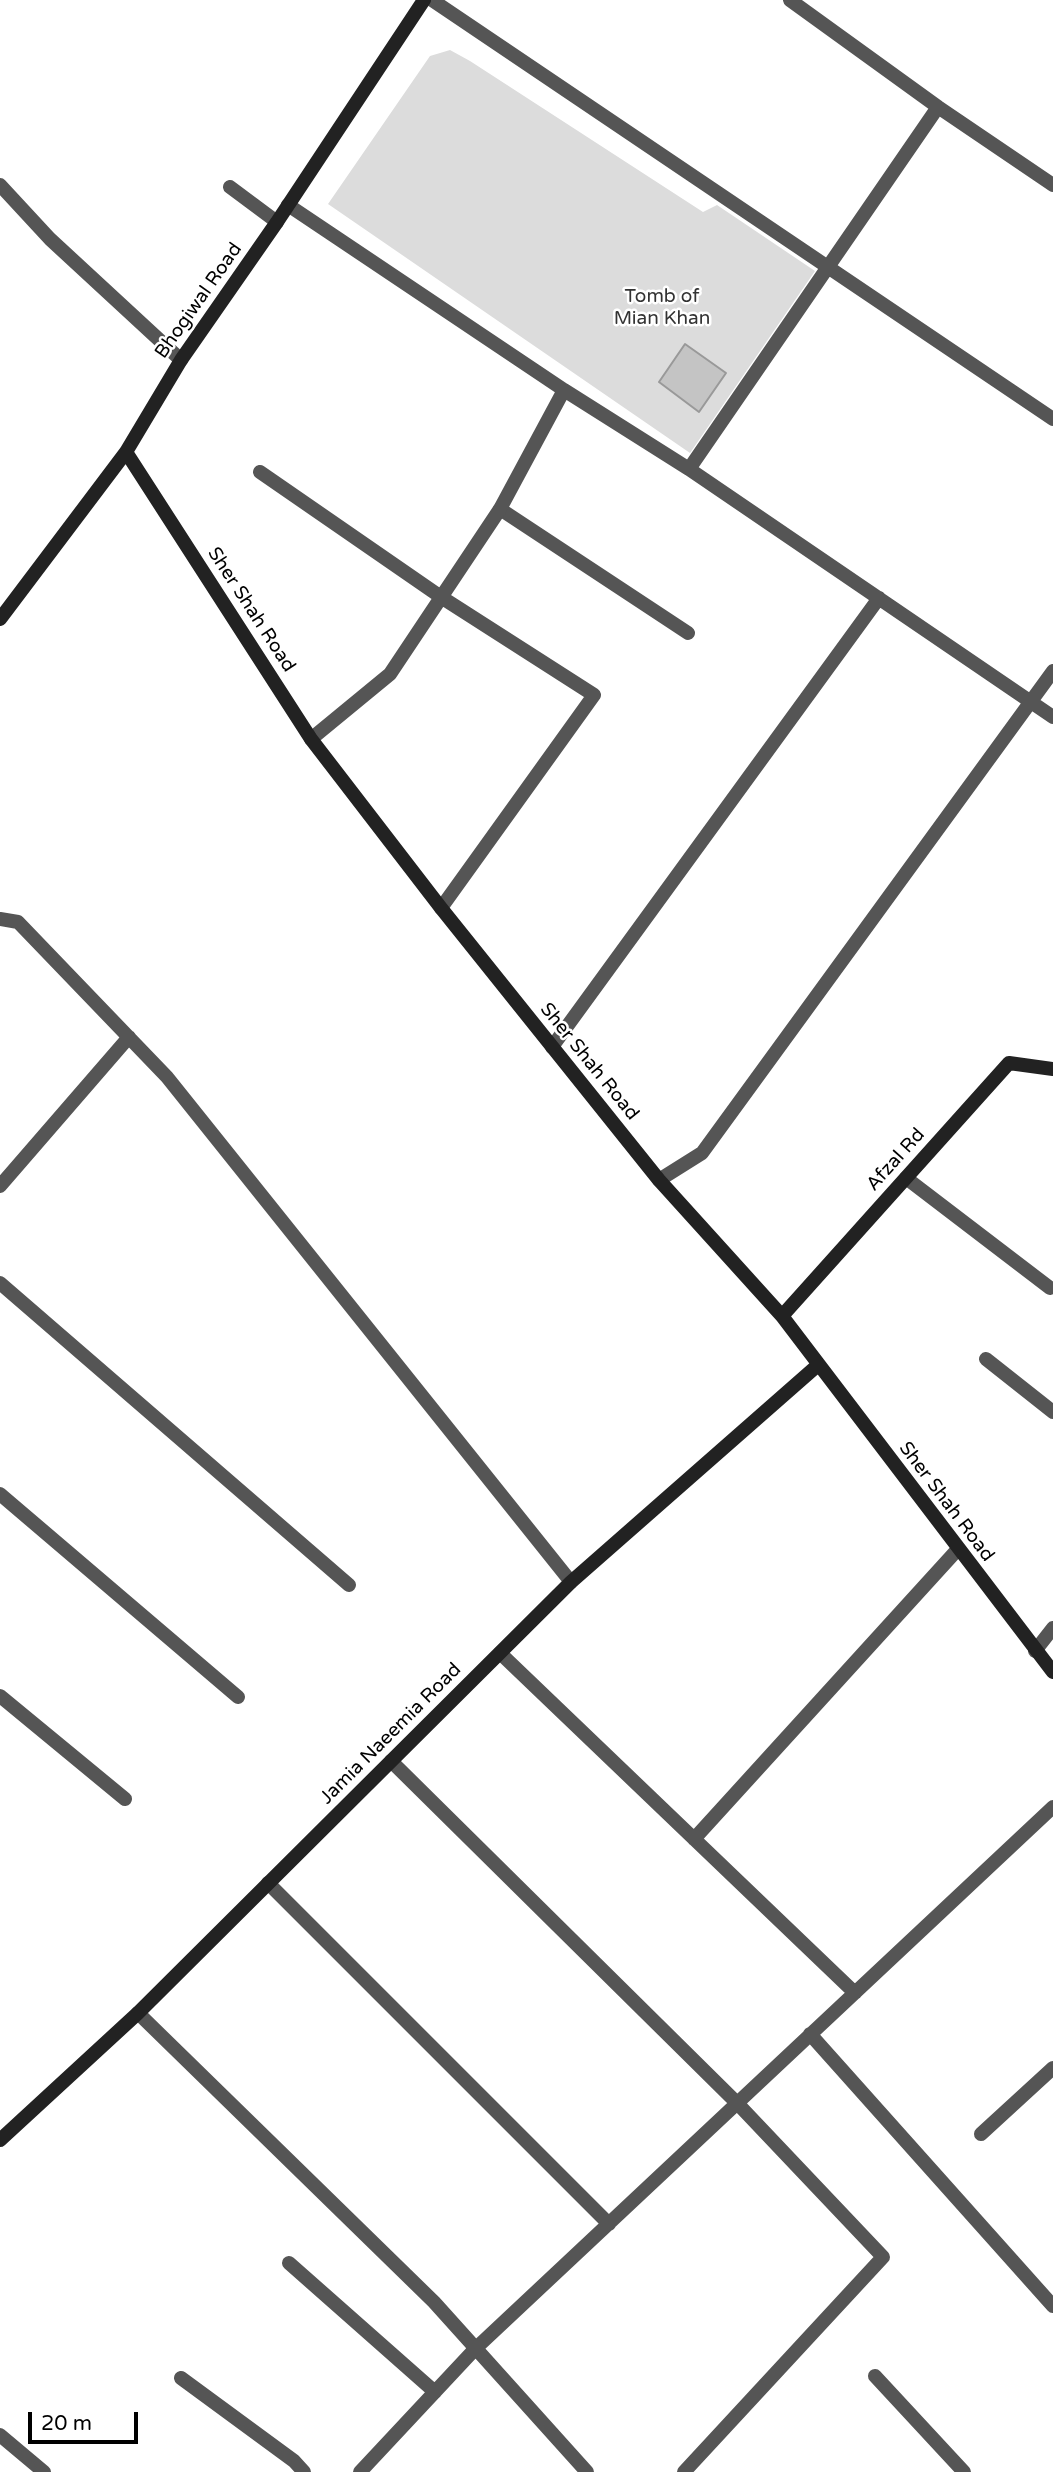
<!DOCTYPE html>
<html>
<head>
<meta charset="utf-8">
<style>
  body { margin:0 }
  #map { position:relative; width:1053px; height:2472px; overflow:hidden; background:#fff; font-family:"Varela Round",sans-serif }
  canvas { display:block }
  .scale { position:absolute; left:28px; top:2412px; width:110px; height:32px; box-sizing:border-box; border:4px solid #000; border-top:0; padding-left:9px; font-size:21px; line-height:24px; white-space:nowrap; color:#000; -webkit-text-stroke:5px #fff; paint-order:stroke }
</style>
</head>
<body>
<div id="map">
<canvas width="1053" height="2472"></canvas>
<div class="scale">20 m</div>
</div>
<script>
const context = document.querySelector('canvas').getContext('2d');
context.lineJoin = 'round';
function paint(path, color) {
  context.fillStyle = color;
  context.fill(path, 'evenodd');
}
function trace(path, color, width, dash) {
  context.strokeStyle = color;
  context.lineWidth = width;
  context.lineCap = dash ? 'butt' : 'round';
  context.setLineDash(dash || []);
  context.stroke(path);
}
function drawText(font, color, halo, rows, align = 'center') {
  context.font = font + ' "Varela Round",sans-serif';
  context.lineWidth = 5;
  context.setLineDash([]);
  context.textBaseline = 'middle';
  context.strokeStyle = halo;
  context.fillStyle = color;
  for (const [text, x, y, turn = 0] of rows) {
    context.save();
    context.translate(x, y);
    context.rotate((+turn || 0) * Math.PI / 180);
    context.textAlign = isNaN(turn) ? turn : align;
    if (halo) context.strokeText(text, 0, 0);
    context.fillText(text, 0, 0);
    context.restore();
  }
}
const green = new Path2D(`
  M450,50l20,11 233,151 14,-7 98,66 -125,182 -362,-249 102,-148z`);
const building = new Path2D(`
  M685,344l41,29 -27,39 -40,-30z`);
const lane = new Path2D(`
  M500,509l188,124
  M906,1178l144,110
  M986,1359l67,53
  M981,2134l72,-66
  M875,2376l89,96`);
const street = new Path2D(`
  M432,0l621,419
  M790,0l148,107 115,78
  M0,185l50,54 131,121
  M230,187l47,35
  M288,205l276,185 125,79 364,248
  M689,469l249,-362
  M260,472l181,125 153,98 -153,213
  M311,739l79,-65 110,-165 64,-119
  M0,919l18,3 149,155 404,505
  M552,1047l327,-449
  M659,1180l43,-27 351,-482
  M0,1186l129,-149
  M0,1283l349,302
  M0,1494l238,203
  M1035,1651l18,-23
  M500,1653l355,340
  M0,1696l125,103
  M391,1761l346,342 146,154 -199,215
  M694,1839l264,-290
  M268,1883l341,341
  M138,2013l296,289 153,170
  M810,2034l243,272
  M289,2263l146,129
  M181,2378l113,83 10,11
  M0,2435l44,37
  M360,2472l115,-123 578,-542`);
const secondary = new Path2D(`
  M126,452l185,287 130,169 218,272 123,136 271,356
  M0,619l126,-167 55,-92 96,-138 147,-222
  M782,1316l227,-253 44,6
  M0,2140l138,-127 433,-431 247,-217`);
const parkNames = [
  ["Tomb of",662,297],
  ["Mian Khan",662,319]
];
const streetNames = [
  ["Bhogiwal Road",199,301,-55],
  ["Sher Shah Road",251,610,57],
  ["Sher Shah Road",589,1062,51],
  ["Afzal Rd",896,1160,-48],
  ["Sher Shah Road",946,1502,53],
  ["Jamia Naeemia Road",391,1734,-45]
];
paint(green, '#dcdcdc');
paint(building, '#c4c4c4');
trace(building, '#999', 2);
trace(lane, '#555', 14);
trace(street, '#555', 14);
trace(secondary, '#222', 14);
drawText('19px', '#333', '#fff', parkNames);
drawText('19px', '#000', '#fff', streetNames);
</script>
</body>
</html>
